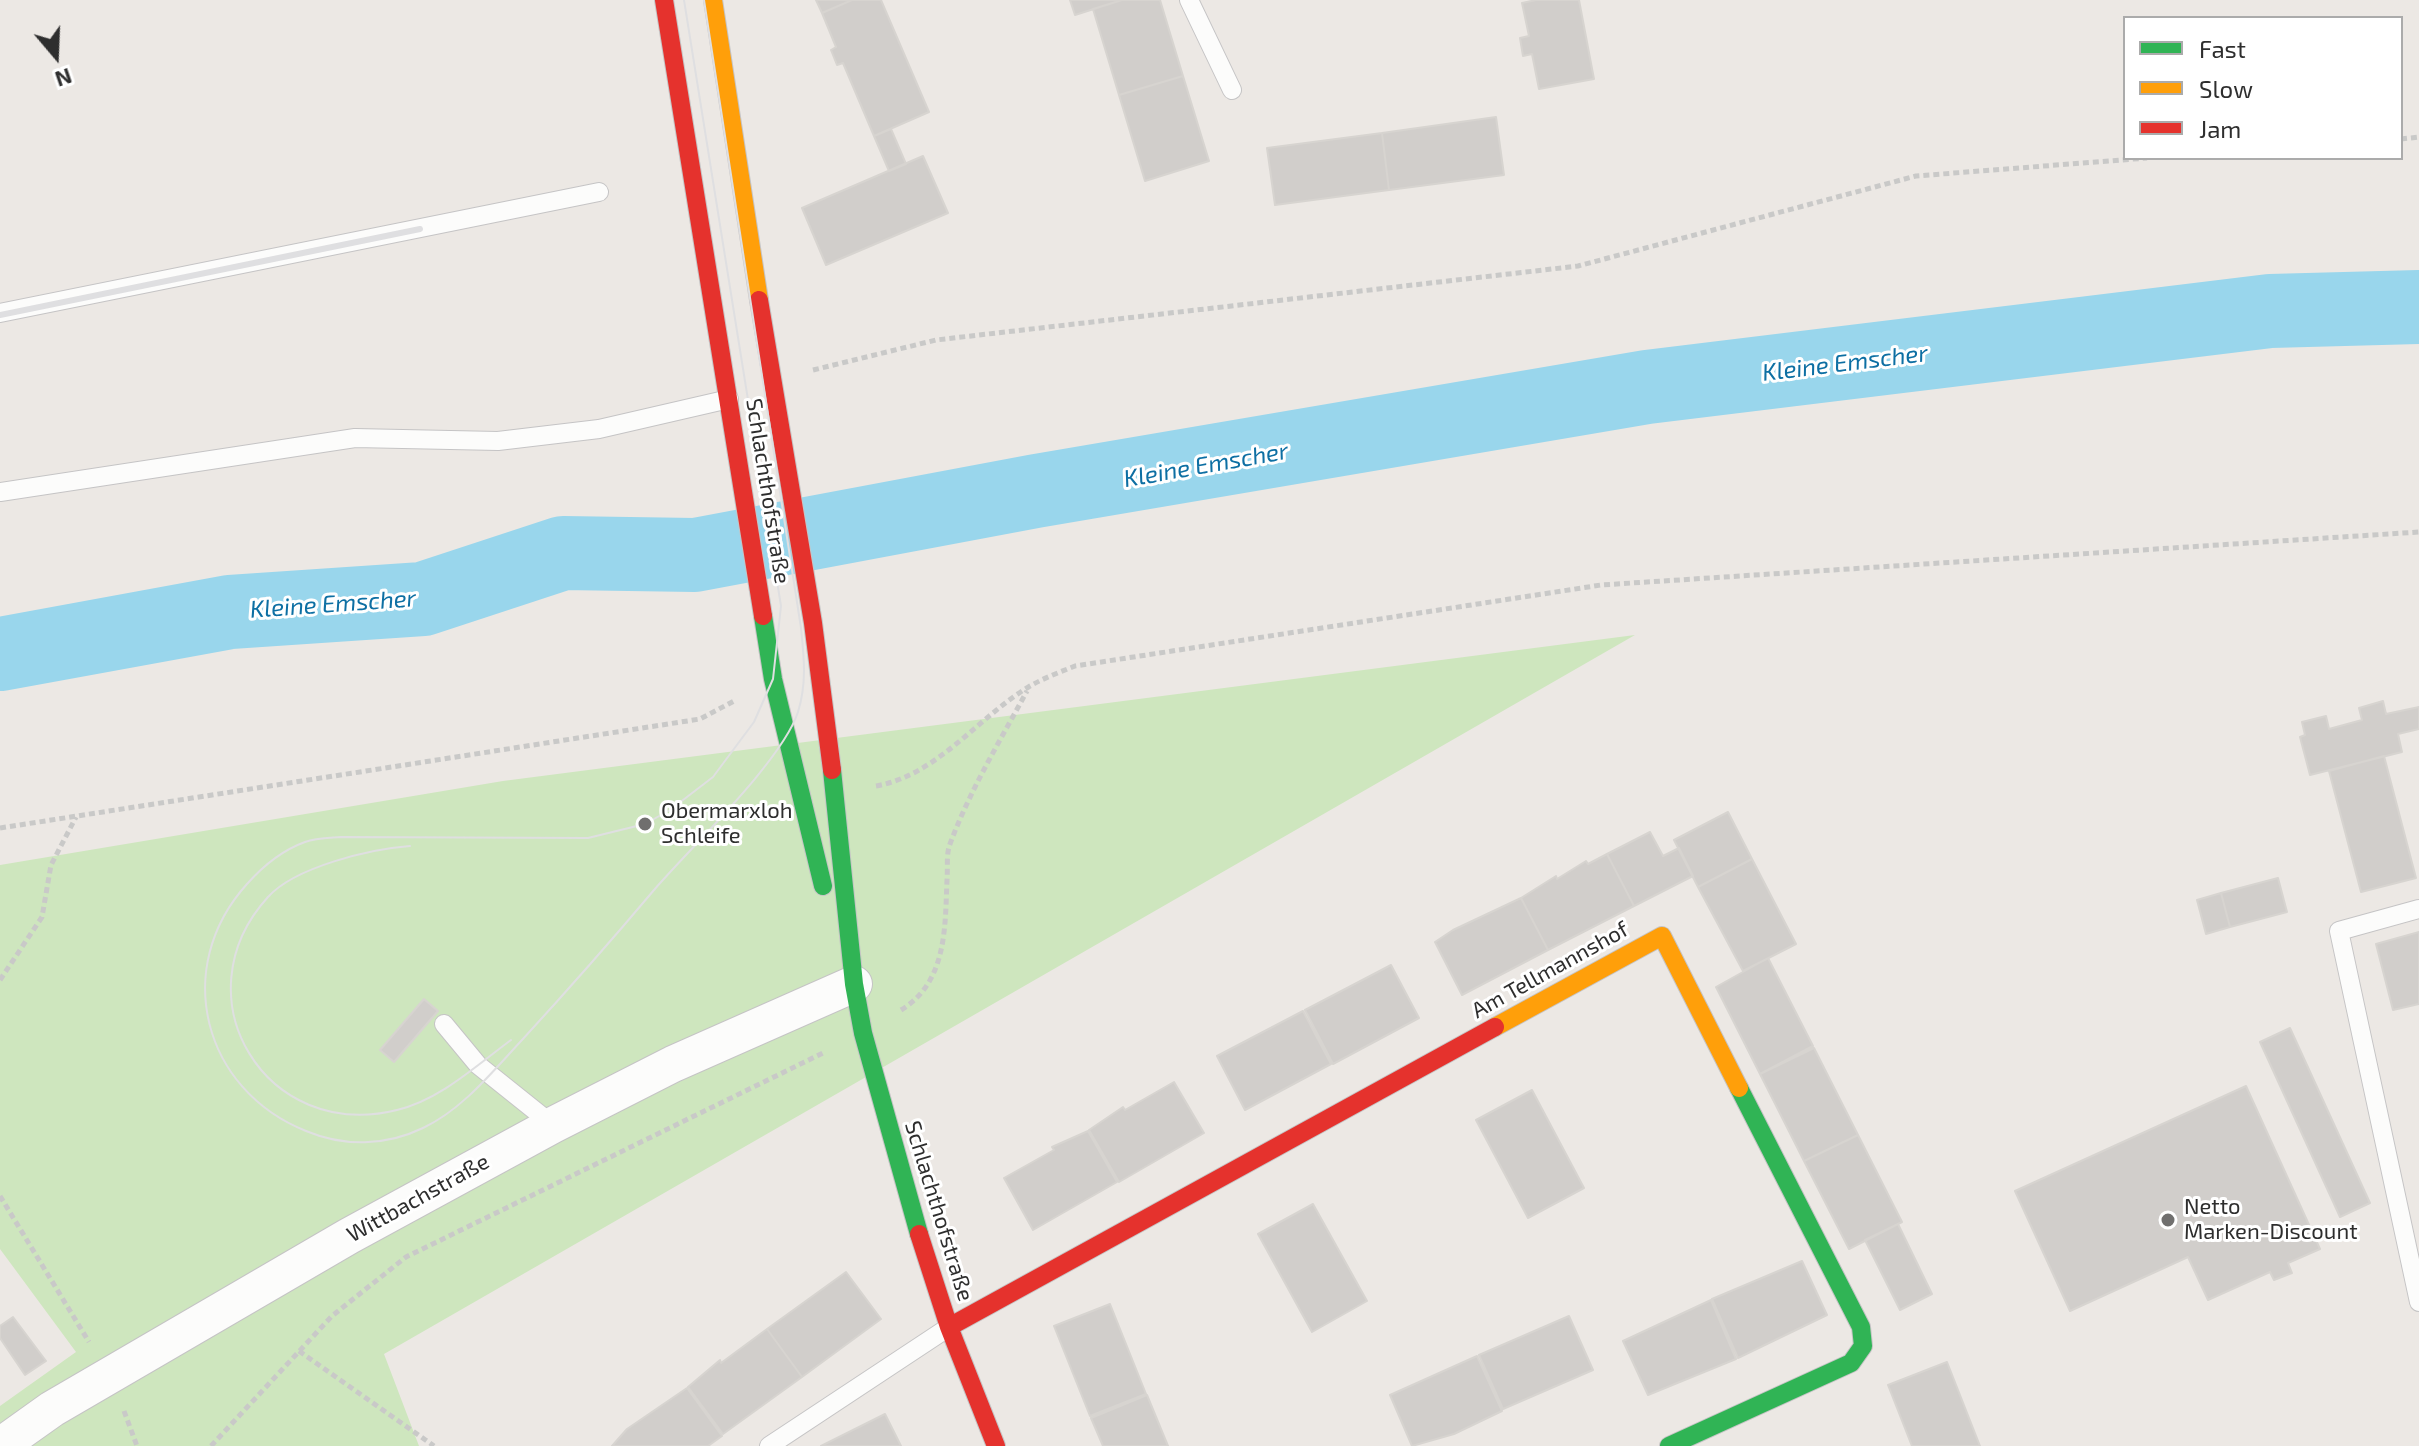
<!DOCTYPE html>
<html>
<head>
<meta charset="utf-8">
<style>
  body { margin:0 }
  #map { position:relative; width:2419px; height:1446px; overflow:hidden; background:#ece8e4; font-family:"Exo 2",sans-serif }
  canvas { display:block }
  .legend { position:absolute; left:2123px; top:16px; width:280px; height:144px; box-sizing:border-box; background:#fff; border:2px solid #ababab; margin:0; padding:10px 14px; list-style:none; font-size:24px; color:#2e2e2e }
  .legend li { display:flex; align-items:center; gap:16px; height:40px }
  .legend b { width:40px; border:2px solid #ababab }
  .north { position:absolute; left:16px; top:16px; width:80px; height:80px; -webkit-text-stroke:6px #fff; paint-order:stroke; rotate:161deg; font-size:22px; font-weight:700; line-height:32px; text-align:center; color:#2e2e2e }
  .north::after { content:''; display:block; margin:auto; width:28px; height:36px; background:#2e2e2e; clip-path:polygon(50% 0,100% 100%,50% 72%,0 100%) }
</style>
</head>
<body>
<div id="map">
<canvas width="2419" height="1446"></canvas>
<ul class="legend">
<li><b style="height:10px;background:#30b455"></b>Fast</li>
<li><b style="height:10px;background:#ff9f0a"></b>Slow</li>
<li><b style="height:10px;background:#e5322d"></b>Jam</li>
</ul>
<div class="north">N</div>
</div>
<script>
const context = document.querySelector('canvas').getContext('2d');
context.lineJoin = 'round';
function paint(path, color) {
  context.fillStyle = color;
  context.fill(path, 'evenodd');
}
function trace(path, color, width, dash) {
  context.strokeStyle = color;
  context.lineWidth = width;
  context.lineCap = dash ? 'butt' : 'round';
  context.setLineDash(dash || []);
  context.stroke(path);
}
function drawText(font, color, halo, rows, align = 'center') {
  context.font = font + ' "Exo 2",sans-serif';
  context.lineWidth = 6;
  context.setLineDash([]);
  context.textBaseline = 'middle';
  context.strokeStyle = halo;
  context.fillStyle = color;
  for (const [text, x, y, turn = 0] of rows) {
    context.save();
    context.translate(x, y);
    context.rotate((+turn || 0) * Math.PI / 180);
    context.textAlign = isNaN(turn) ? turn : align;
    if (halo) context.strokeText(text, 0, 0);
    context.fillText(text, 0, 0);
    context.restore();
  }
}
const green = new Path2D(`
  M1635,635l-1251,719 35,92h-419v-40l76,-54 -76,-103v-384l503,-84z`);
const river = new Path2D(`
  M0,654l230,-42 193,-13 140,-46 132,2 341,-64 611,-104 623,-76 149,-4`);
const building = new Path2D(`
  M816,0h36l-30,13z
  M852,0h29l48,112 -55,24 -31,-73 -6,2 -6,-15 5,-3 -14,-34z
  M1070,0h52l-47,15z
  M1122,0h38l23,76 -64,19 -26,-86z
  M1536,0h43l15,79 -55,10 -7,-35 -9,2 -3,-18 9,-2 -7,-33z
  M1183,76l26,85 -64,20 -26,-86z
  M1496,117l8,58 -115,15 -7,-57z
  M891,129l15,35 -17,7 -15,-35z
  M1382,133l7,57 -114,15 -8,-57z
  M923,156l25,57 -122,52 -24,-57z
  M2383,701l3,13 33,-7v22l-21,5 4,18 -92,23 -10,-38 5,-2 -3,-13 24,-6 3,13 33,-9 -3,-12z
  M2384,756l32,122 -55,14 -32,-121z
  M1728,812l24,47 -54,28 -24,-47z
  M1650,832l13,24 16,-8 14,28 -59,30 -27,-52z
  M1607,854l27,52 -86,44 -27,-52 35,-22 1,3 29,-18 2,3z
  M1752,859l44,85 -53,27 -45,-84z
  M2278,878l9,34 -57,15 -9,-34z
  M2221,893l9,34 -24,7 -9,-34z
  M1521,898l27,52 -86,45 -27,-53 18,-12z
  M2419,932v72l-26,6 -17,-66z
  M1768,958l45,88 -53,28 -44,-87z
  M1391,965l28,53 -86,46 -28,-54z
  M424,999l14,12 -44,51 -14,-12z
  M1303,1011l28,53 -86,46 -28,-54z
  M2290,1028l80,175 -30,14 -80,-175z
  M1814,1048l44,87 -54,26 -44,-87z
  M1174,1082l30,51 -85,49 -30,-52 34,-23 2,3z
  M2246,1086l74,163 -32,14 4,10 -18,7 -4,-8 -62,28 -20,-43 -118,54 -55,-120z
  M1532,1090l52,98 -56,30 -52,-98z
  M1088,1131l29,51 -84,48 -29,-52 50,-28 -2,-3z
  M1858,1135l44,87 -53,27 -45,-88z
  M1313,1204l54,97 -55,31 -54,-98z
  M1898,1224l34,70 -32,16 -35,-70z
  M1802,1261l25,54 -89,43 -26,-59z
  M846,1272l35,47 -79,58 -35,-48z
  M1711,1300l25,59 -88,36 -25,-54z
  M1110,1304l36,90 -56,22 -36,-90z
  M1569,1316l24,54 -90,39 -24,-54z
  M13,1317l33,44 -21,14 -25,-37v-12z
  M767,1329l35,48 -79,57 -35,-47 32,-27 1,3z
  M1477,1356l25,55 -48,23 -42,12 -22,-51z
  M1947,1362l33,84h-68l-24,-61z
  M687,1388l35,48 -14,10h-96l15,-17z
  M1147,1395l21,51h-65l-12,-28z
  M885,1414l16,32h-80z`);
const path = new Path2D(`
  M2401,139l18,-2
  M813,370l123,-30 642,-74 338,-90 231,-18
  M876,786c62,-11 102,-69 154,-100 14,-8 30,-14 45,-20l526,-81 818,-53
  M0,828l700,-109 34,-18
  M0,980l42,-63 9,-52 25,-48
  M901,1010c46,-28 44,-82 46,-130 1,-12 -1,-26 3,-36 20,-54 50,-103 77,-153
  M0,1196l89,146
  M299,1351l135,95
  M124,1411l13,35
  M211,1446l121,-130 74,-59 419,-205`);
const lane = new Path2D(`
  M1189,0l43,90
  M0,313l599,-121
  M0,492l355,-54 143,3 101,-12 130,-30
  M2419,909l-80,22 80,371
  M444,1024l34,41 75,60
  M769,1446l180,-119`);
const street = new Path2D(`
  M0,1446l52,-37 297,-173 204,-111 120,-61 181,-80`);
const fast = new Path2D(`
  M763,616l10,63 50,207
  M832,770l22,214 9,49 56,201
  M1669,1446l182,-83 12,-17 -2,-19 -122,-239`);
const slow = new Path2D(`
  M713,0l46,300
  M1495,1027l167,-91 77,152`);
const jam = new Path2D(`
  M664,0l99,616
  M759,300l54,323 19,147
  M919,1234l30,93 47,119
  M949,1327l546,-300`);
const tram = new Path2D(`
  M684,0l97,606 -8,73 -19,43 -41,55 -43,33 -25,14 -57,14 -247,-1c-11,1 -25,1 -36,5 -22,8 -42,24 -58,42 -76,84 -44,206 59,247 38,16 80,15 117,-3 40,-19 69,-56 99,-88 45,-49 89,-99 132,-150 37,-43 128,-129 144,-178 9,-29 6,-55 3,-84l-97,-628
  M410,846c-40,3 -115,21 -142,51 -91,100 -2,246 129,213 43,-10 80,-45 114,-70`);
const rail = new Path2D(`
  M0,315l420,-86`);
const markers = [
  [645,824,8,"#706f6e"],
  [2168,1220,8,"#706f6e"]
];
const streetNames = [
  ["Schlachthofstraße",768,491,81],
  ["Am Tellmannshof",1550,970,-29],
  ["Wittbachstraße",418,1198,-29],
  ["Schlachthofstraße",939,1211,73]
];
const poiNames = [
  ["Obermarxloh",661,811],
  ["Schleife",661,836],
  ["Netto",2184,1207],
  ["Marken-Discount",2184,1232]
];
const waterNames = [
  ["Kleine Emscher",1845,363,-7],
  ["Kleine Emscher",1206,465,-10],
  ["Kleine Emscher",333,604,-4]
];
paint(green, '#cee6be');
trace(river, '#99d6ec', 74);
paint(building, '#d1cecb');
trace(building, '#d7d4d0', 2);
trace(lane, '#c5c4c5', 20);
trace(street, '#c5c4c5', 38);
trace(fast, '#c5c4c5', 20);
trace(slow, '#c5c4c5', 20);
trace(jam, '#c5c4c5', 20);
trace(path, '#c9c9c8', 5, [6, 4]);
trace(lane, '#fcfcfb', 18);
trace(street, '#fcfcfb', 36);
trace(fast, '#30b455', 18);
trace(slow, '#ff9f0a', 18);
trace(jam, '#e5322d', 18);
trace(tram, '#dfdfe1', 2);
trace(rail, '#dfdfe1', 6);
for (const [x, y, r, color] of markers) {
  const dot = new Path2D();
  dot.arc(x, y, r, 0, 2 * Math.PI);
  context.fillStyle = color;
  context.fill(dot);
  trace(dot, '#fff', 3);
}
drawText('22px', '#2e2e2e', '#fff', streetNames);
drawText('22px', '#2e2e2e', '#fff', poiNames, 'left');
drawText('italic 24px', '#0d6fa3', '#fff', waterNames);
</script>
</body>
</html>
